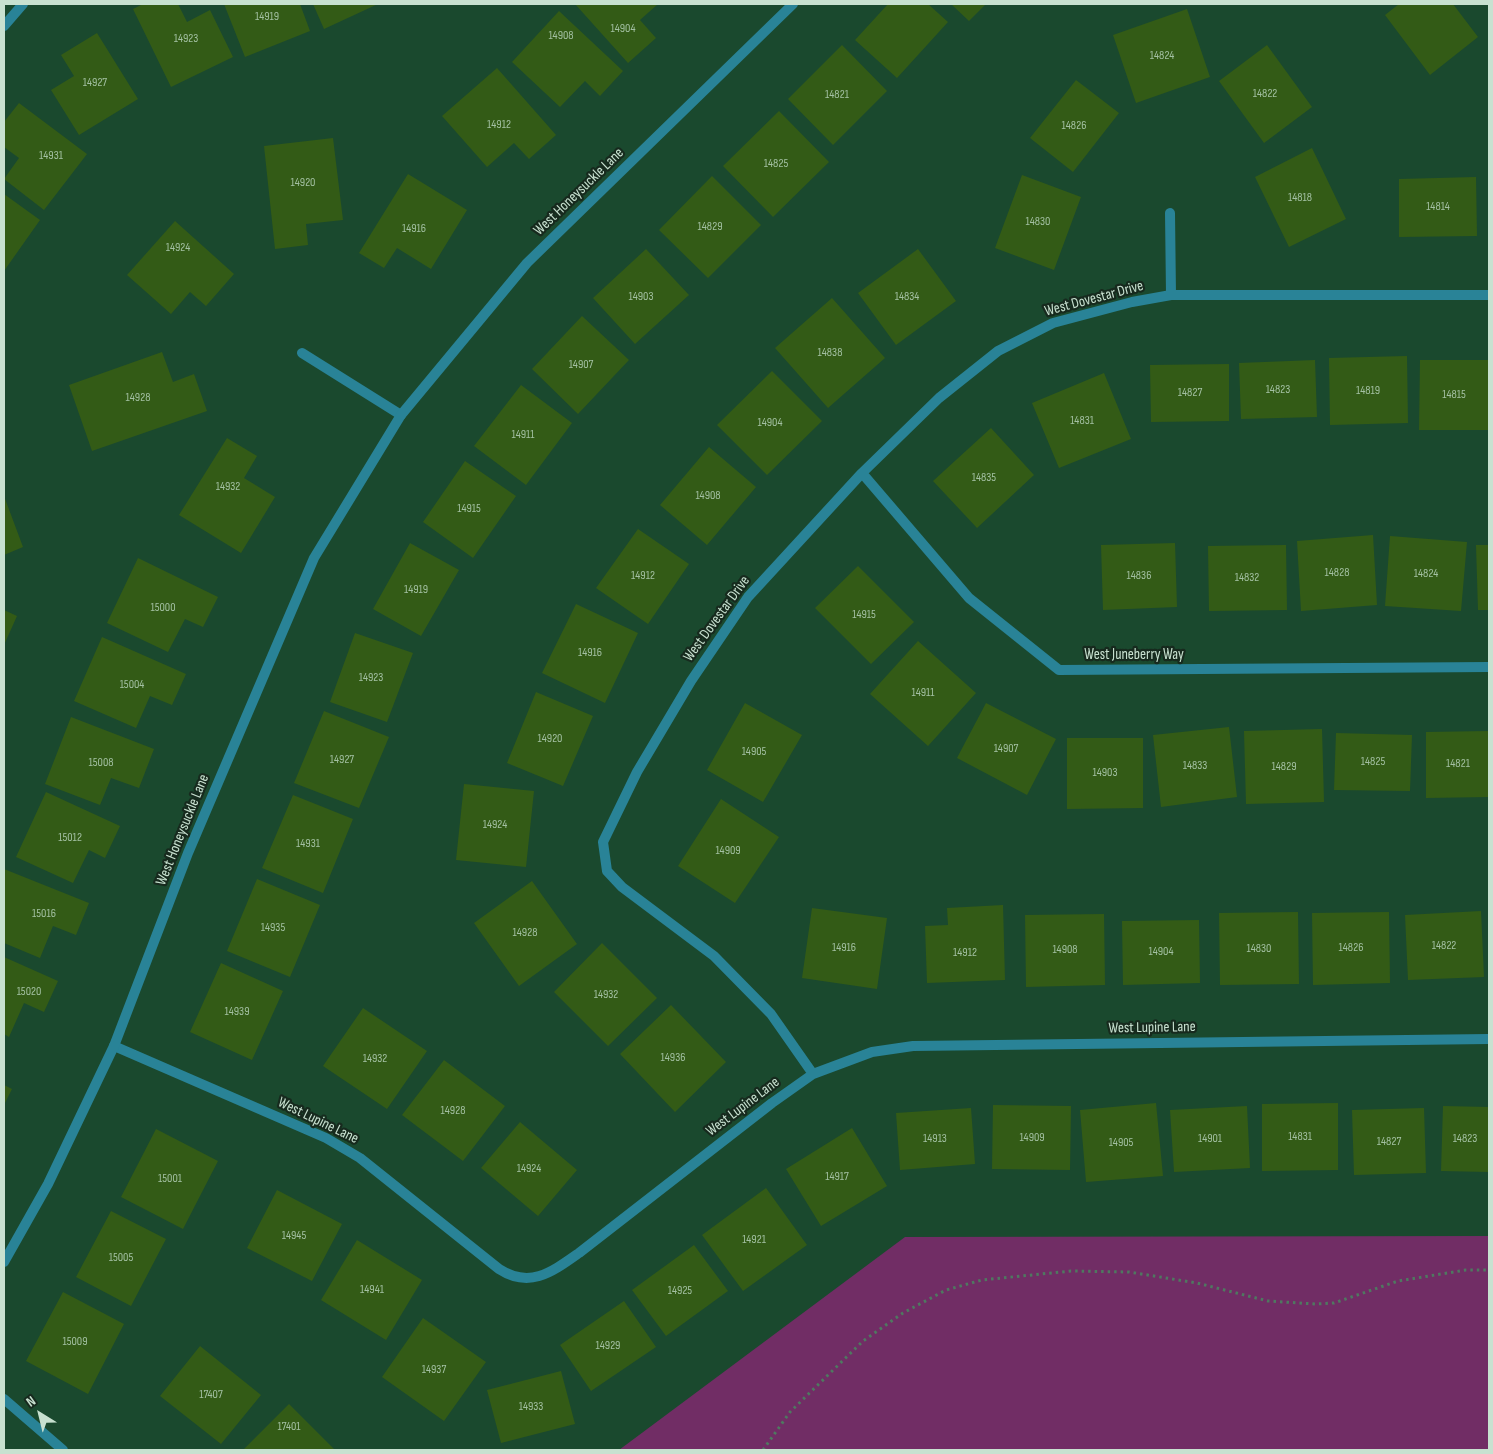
<!DOCTYPE html>
<html>
<head>
<meta charset="utf-8">
<style>
  body { margin:0 }
  #map { position:relative; width:1493px; height:1454px; overflow:hidden; background:#1a492e; font-family:"Sofia Sans Condensed",sans-serif }
  canvas { display:block }
  .frame { position:absolute; inset:0; border:5px solid #c8e1d0; pointer-events:none }
  .north { position:absolute; left:15px; top:1389px; width:50px; height:50px; -webkit-text-stroke:4px #172a1e; paint-order:stroke; rotate:324deg; font-size:14px; font-weight:700; line-height:20px; text-align:center; color:#c8e1d0 }
  .north::after { content:''; display:block; margin:auto; width:18px; height:22px; background:#c8e1d0; clip-path:polygon(50% 0,100% 100%,50% 72%,0 100%) }
</style>
</head>
<body>
<div id="map">
<canvas width="1493" height="1454"></canvas>
<div class="frame"></div>
<div class="north">N</div>
</div>
<script>
const context = document.querySelector('canvas').getContext('2d');
context.lineJoin = 'round';
function paint(path, color) {
  context.fillStyle = color;
  context.fill(path, 'evenodd');
}
function trace(path, color, width, dash) {
  context.strokeStyle = color;
  context.lineWidth = width;
  context.lineCap = dash ? 'butt' : 'round';
  context.setLineDash(dash || []);
  context.stroke(path);
}
function drawText(font, color, halo, rows, align = 'center') {
  context.font = font + ' "Sofia Sans Condensed",sans-serif';
  context.lineWidth = 4.5;
  context.setLineDash([]);
  context.textBaseline = 'middle';
  context.strokeStyle = halo;
  context.fillStyle = color;
  for (const [text, x, y, turn = 0] of rows) {
    context.save();
    context.translate(x, y);
    context.rotate((+turn || 0) * Math.PI / 180);
    context.textAlign = isNaN(turn) ? turn : align;
    if (halo) context.strokeText(text, 0, 0);
    context.fillText(text, 0, 0);
    context.restore();
  }
}
const green = new Path2D(`
  M1489,1236v214h-870l286,-213z`);
const building = new Path2D(`
  M143,4h35l9,18 23,-12 23,47 -62,30 -38,-78z
  M224,4h76l10,27 -65,26z
  M313,4h65l-54,25z
  M575,4h83l-18,16 16,18 -28,25z
  M888,4h40l20,18 -51,56 -42,-38z
  M951,4h35l-17,17z
  M1399,4h54l25,33 -48,38 -45,-60z
  M1187,9l23,68 -74,26 -23,-68z
  M559,11l64,60 -23,25 -15,-15 -25,26 -48,-45z
  M97,33l41,66 -59,36 -28,-45 23,-14 -13,-21z
  M842,45l45,46 -54,54 -45,-46z
  M1267,45l45,62 -48,36 -45,-62z
  M497,68l59,67 -27,24 -15,-16 -27,24 -45,-51z
  M1076,80l43,33 -46,59 -43,-34z
  M19,103l68,51 -43,56 -40,-31 15,-21 -15,-11v-25z
  M779,111l50,51 -56,55 -50,-51z
  M333,138l10,82 -37,4 2,21 -33,4 -11,-103z
  M1312,148l34,71 -57,28 -34,-70z
  M408,174l59,36 -36,59 -34,-21 -13,20 -25,-15z
  M1022,175l59,22 -27,73 -59,-22z
  M712,176l49,49 -53,53 -49,-48z
  M1476,177l1,59 -78,1v-58z
  M4,194l36,26 -36,51z
  M175,221l59,53 -28,32 -16,-14 -19,22 -44,-39z
  M646,249l43,46 -54,49 -42,-46z
  M918,249l38,52 -60,44 -38,-52z
  M832,298l53,60 -57,50 -53,-60z
  M582,316l47,44 -51,54 -46,-45z
  M162,352l11,30 21,-8 13,37 -115,40 -23,-66z
  M1407,356l1,67 -78,2 -1,-67z
  M1315,360l2,57 -76,2 -2,-56z
  M1420,360h69v70h-70z
  M1229,364v57l-78,1 -1,-57z
  M772,371l50,50 -55,54 -50,-50z
  M1104,373l27,66 -72,29 -27,-65z
  M521,385l51,38 -46,62 -52,-39z
  M991,428l43,47 -57,53 -44,-47z
  M227,438l30,18 -13,22 31,19 -34,56 -62,-38z
  M709,447l47,40 -49,58 -47,-40z
  M465,461l51,35 -43,62 -50,-36z
  M4,496l19,51 -19,8z
  M638,529l51,35 -41,60 -52,-36z
  M1373,535l4,70 -76,6 -4,-70z
  M1390,536l77,6 -6,69 -76,-5z
  M410,543l49,27 -38,66 -48,-27z
  M1175,543l2,64 -74,3 -2,-65z
  M1286,545l1,65 -78,1 -1,-65z
  M1476,545h13v65h-11z
  M138,558l80,39 -15,30 -18,-8 -17,33 -61,-29z
  M858,566l56,56 -43,42 -56,-56z
  M576,604l62,29 -33,70 -63,-30z
  M4,610l13,6 -13,29z
  M355,633l58,20 -26,69 -57,-20z
  M102,637l84,37 -14,31 -22,-9 -14,32 -62,-27z
  M918,641l58,52 -48,53 -58,-52z
  M536,692l57,24 -30,70 -56,-23z
  M745,703l57,32 -39,67 -56,-32z
  M986,703l70,36 -29,56 -70,-37z
  M324,711l65,26 -30,71 -65,-25z
  M71,717l83,32 -15,39 -28,-10 -11,27 -55,-21z
  M1229,727l8,70 -76,10 -8,-72z
  M1322,729l2,73 -78,2 -2,-73z
  M1489,731v66l-63,1v-66z
  M1336,733l76,2 -2,56 -76,-1z
  M1067,738h76v70l-76,1z
  M464,784l70,7 -8,76 -70,-7z
  M46,792l74,34 -15,32 -16,-8 -16,33 -57,-26z
  M293,795l60,24 -30,74 -61,-25z
  M721,799l58,38 -44,66 -57,-37z
  M4,869l85,34 -13,32 -23,-9 -13,32 -36,-15z
  M257,879l63,26 -30,72 -63,-26z
  M532,881l45,63 -58,42 -45,-63z
  M1003,905l2,75 -78,3 -2,-57 23,-1 -1,-17z
  M812,908l75,10 -10,71 -75,-11z
  M1481,911l3,66 -76,3 -3,-65z
  M1298,912l1,72 -79,1 -1,-72z
  M1389,912l1,71 -77,2 -1,-72z
  M1104,914l1,71 -79,2 -1,-72z
  M1199,920l1,63 -77,2 -1,-64z
  M602,943l55,55 -49,48 -54,-54z
  M4,957l54,24 -14,31 -20,-9 -15,34 -5,-3z
  M221,963l62,28 -31,69 -62,-28z
  M671,1005l55,57 -51,50 -55,-58z
  M363,1008l64,43 -40,58 -64,-43z
  M444,1060l61,46 -42,55 -61,-46z
  M4,1085l8,4 -8,16z
  M1156,1103l7,73 -77,6 -6,-72z
  M1338,1103v67l-76,1v-67z
  M993,1105l78,1 -1,64 -78,-1z
  M1247,1106l3,62 -76,4 -4,-62z
  M1443,1106l46,1v65l-48,-1z
  M971,1108l4,56 -75,6 -4,-57z
  M1424,1108l2,65 -72,2 -2,-65z
  M520,1122l57,48 -39,46 -57,-48z
  M852,1128l35,58 -66,40 -35,-57z
  M156,1129l62,32 -35,68 -62,-32z
  M766,1188l41,57 -64,46 -41,-56z
  M277,1190l65,34 -30,57 -65,-33z
  M111,1211l55,28 -35,67 -55,-29z
  M357,1240l65,40 -36,60 -65,-40z
  M694,1245l34,46 -62,45 -34,-46z
  M63,1292l61,32 -36,70 -62,-33z
  M624,1301l32,46 -65,44 -31,-46z
  M423,1318l63,44 -42,59 -62,-44z
  M200,1346l61,49 -40,49 -61,-48z
  M561,1371l14,53 -74,19 -14,-53z
  M289,1404l46,46h-92z`);
const path = new Path2D(`
  M763,1450l27,-38 73,-71 40,-28 43,-23 36,-10 89,-9 58,1 68,11 71,18 47,3 19,-1 64,-22 68,-11h23`);
const minor = new Path2D(`
  M4,26l19,-22
  M1170,213l1,82
  M302,353l99,62
  M862,473l107,125 90,72 430,-3
  M114,1046l212,92 34,20 139,111c31,20 53,3 80,-16l193,-150 41,-29 59,-22 41,-6 576,-7
  M813,1074l-42,-60 -57,-58 -92,-69 -15,-16 -4,-29 34,-70 54,-91 57,-84 114,-124 77,-75 59,-47 55,-28 79,-21 39,-7h318
  M4,1399l59,51`);
const tertiary = new Path2D(`
  M4,1262l44,-78 66,-138 74,-193 126,-295 87,-143 126,-152 266,-259`);
const numberNames = [
  ["14919",267,17],
  ["14904",623,29],
  ["14908",561,36],
  ["14923",186,39],
  ["14824",1162,56],
  ["14927",95,83],
  ["14822",1265,94],
  ["14821",837,95],
  ["14912",499,125],
  ["14826",1074,126],
  ["14931",51,156],
  ["14825",776,164],
  ["14920",303,183],
  ["14818",1300,198],
  ["14814",1438,207],
  ["14830",1038,222],
  ["14829",710,227],
  ["14916",414,229],
  ["14924",178,248],
  ["14903",641,297],
  ["14834",907,297],
  ["14838",830,353],
  ["14907",581,365],
  ["14823",1278,390],
  ["14819",1368,391],
  ["14827",1190,393],
  ["14815",1454,395],
  ["14928",138,398],
  ["14831",1082,421],
  ["14904",770,423],
  ["14911",523,435],
  ["14835",984,478],
  ["14932",228,487],
  ["14908",708,496],
  ["14915",469,509],
  ["14828",1337,573],
  ["14824",1426,574],
  ["14912",643,576],
  ["14836",1139,576],
  ["14832",1247,578],
  ["14919",416,590],
  ["15000",163,608],
  ["14915",864,615],
  ["14916",590,653],
  ["14923",371,678],
  ["15004",132,685],
  ["14911",923,693],
  ["14920",550,739],
  ["14907",1006,749],
  ["14905",754,752],
  ["14927",342,760],
  ["14825",1373,762],
  ["15008",101,763],
  ["14821",1458,764],
  ["14833",1195,766],
  ["14829",1284,767],
  ["14903",1105,773],
  ["14924",495,825],
  ["15012",70,838],
  ["14931",308,844],
  ["14909",728,851],
  ["15016",44,914],
  ["14935",273,928],
  ["14928",525,933],
  ["14822",1444,946],
  ["14916",844,948],
  ["14826",1351,948],
  ["14830",1259,949],
  ["14908",1065,950],
  ["14904",1161,952],
  ["14912",965,953],
  ["15020",29,992],
  ["14932",606,995],
  ["14939",237,1012],
  ["14936",673,1058],
  ["14932",375,1059],
  ["14928",453,1111],
  ["14831",1300,1137],
  ["14909",1032,1138],
  ["14913",935,1139],
  ["14901",1210,1139],
  ["14823",1465,1139],
  ["14827",1389,1142],
  ["14905",1121,1143],
  ["14924",529,1169],
  ["14917",837,1177],
  ["15001",170,1179],
  ["14945",294,1236],
  ["14921",754,1240],
  ["15005",121,1258],
  ["14941",372,1290],
  ["14925",680,1291],
  ["15009",75,1342],
  ["14929",608,1346],
  ["14937",434,1370],
  ["17407",211,1395],
  ["14933",531,1407],
  ["17401",289,1427]
];
const streetNames = [
  ["West Honeysuckle Lane",579,192,-44],
  ["West Dovestar Drive",1094,299,-15],
  ["West Dovestar Drive",717,619,-54],
  ["West Juneberry Way",1134,655],
  ["West Honeysuckle Lane",183,830,-68],
  ["West Lupine Lane",1152,1028,-1],
  ["West Lupine Lane",743,1107,-37],
  ["West Lupine Lane",318,1121,26]
];
paint(green, '#712d65');
paint(building, '#335b16');
trace(path, '#4f7860', 3, [2.5, 4]);
trace(minor, '#298397', 10);
trace(tertiary, '#298397', 10);
drawText('12px', '#a3c0a2', null, numberNames);
drawText('15px', '#c8e1d0', '#172a1e', streetNames);
</script>
</body>
</html>
